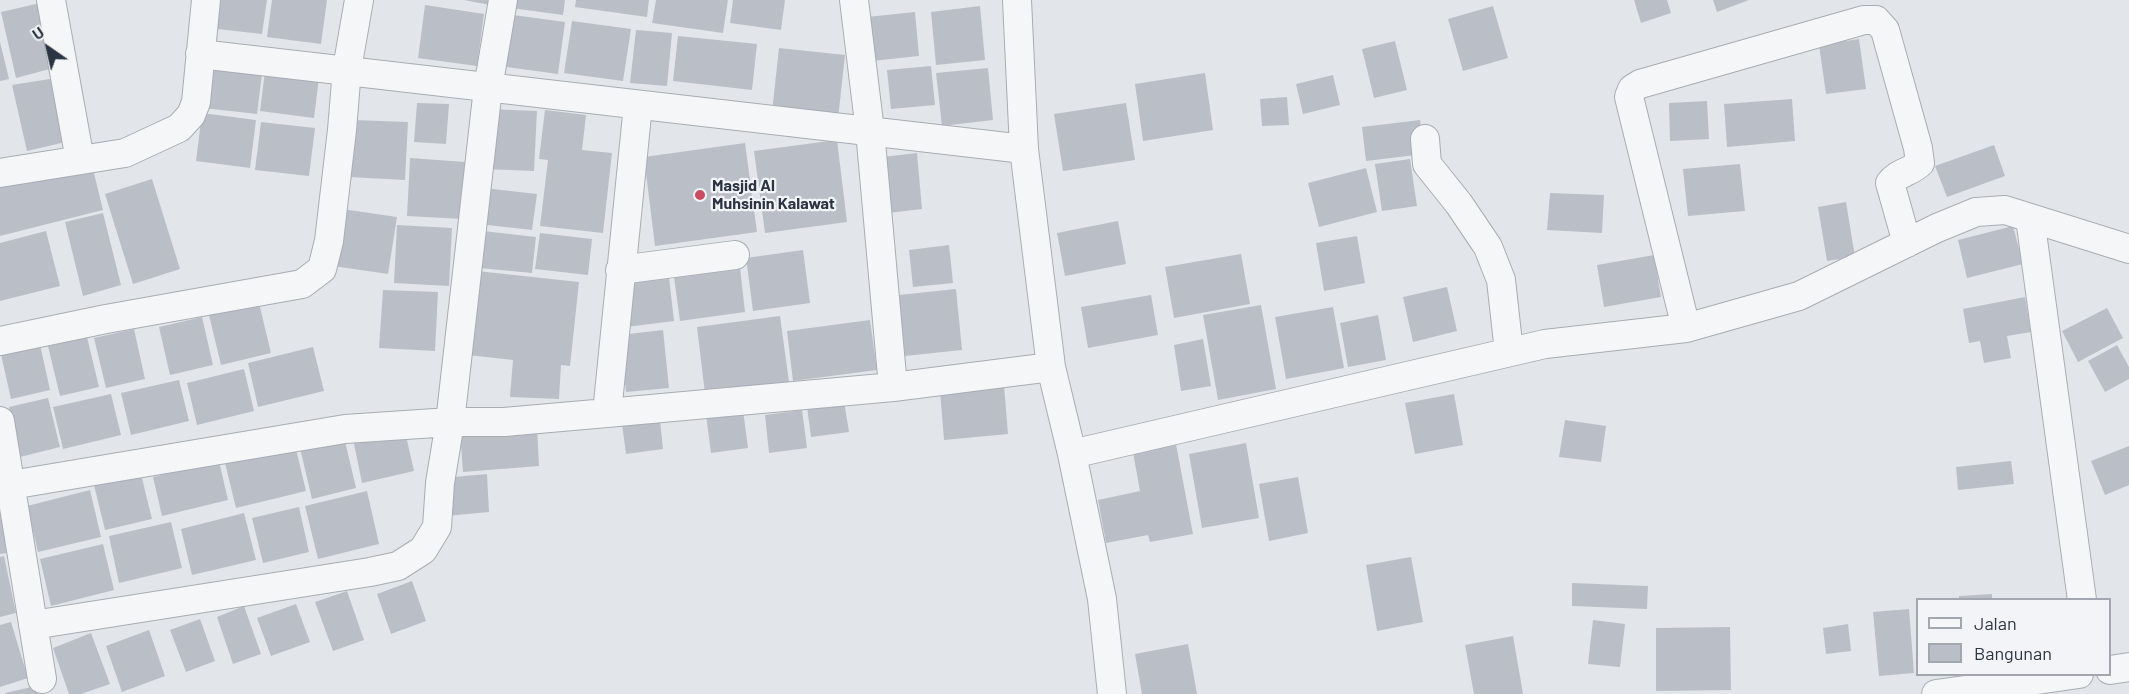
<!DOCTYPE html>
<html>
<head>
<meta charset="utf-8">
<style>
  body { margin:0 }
  #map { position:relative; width:2129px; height:694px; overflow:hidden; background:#e2e6ea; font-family:Barlow,sans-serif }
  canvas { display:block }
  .legend { position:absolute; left:1916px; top:598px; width:195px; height:78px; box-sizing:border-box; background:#f2f4f7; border:2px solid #a2a7af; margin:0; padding:8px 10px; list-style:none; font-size:18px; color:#2b3442 }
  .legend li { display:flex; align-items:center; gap:12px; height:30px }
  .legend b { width:30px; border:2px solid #a2a7af }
  .north { position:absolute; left:18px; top:18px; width:60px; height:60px; -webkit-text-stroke:4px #f2f4f7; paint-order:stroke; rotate:326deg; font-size:16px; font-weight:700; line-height:24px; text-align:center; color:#2b3442 }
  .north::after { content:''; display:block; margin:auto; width:21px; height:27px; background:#2b3442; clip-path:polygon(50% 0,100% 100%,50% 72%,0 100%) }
</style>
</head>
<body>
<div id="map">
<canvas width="2129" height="694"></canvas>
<ul class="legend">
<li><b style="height:8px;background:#f5f6f8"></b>Jalan</li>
<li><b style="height:16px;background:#babfc7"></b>Bangunan</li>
</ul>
<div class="north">U</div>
</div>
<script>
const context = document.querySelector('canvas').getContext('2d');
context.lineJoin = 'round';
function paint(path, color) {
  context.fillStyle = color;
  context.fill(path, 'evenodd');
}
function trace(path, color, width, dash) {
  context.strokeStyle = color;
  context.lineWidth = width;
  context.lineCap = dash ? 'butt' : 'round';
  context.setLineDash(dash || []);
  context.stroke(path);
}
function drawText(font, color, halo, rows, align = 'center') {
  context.font = font + ' Barlow,sans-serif';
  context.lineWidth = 4.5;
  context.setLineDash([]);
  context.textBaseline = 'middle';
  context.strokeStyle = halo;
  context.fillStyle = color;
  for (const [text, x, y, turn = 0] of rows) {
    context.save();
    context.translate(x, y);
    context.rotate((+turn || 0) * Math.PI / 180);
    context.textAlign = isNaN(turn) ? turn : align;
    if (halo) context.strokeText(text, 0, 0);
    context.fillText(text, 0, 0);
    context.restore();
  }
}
const building = new Path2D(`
  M212,0h55l-5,34 -54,-6z
  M272,0h55l-6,44 -54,-7z
  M464,0h27l-1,5z
  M505,0h60l-2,15 -59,-8z
  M576,0h73l-2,17 -72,-10z
  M656,0h72l-5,33 -71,-10z
  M733,0h52l-4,30 -51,-7z
  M1634,0h33l4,13 -30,10z
  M1713,0h36l-32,12z
  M49,1l12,65 -45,12 -15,-66z
  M425,5l59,9 -7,52 -59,-8z
  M980,6l5,54 -49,5 -5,-53z
  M1493,6l15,52 -45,13 -15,-52z
  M915,12l4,44 -47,5 -5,-44z
  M506,14l59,8 -7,52 -59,-8z
  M572,21l59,8 -8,52 -59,-8z
  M636,30l36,3 -5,53 -37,-3z
  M678,36l79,8 -5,46 -79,-9z
  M1859,39l7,50 -40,5 -7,-49z
  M1395,41l12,49 -33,8 -12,-49z
  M0,42l9,37 -9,2z
  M779,48l66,7 -7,64 -66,-7z
  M209,60l54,6 -6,48 -54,-6z
  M266,63l54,7 -6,48 -54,-7z
  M931,66l4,39 -44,4 -4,-39z
  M988,68l5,52 -51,6 -6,-53z
  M1205,73l8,57 -70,11 -8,-57z
  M1333,75l7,30 -37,9 -7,-30z
  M56,78l14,63 -43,10 -15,-66z
  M1287,97l2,28 -27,1 -2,-27z
  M1792,99l3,42 -68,6 -3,-43z
  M1707,101l2,38 -39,2 -1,-38z
  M417,103l32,1 -3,40 -32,-2z
  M1126,103l9,57 -72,11 -9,-57z
  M488,109l49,2 -3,60 -50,-2z
  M545,110l41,5 -4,35 30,3 -9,80 -63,-7 8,-66 -9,-1z
  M202,113l54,7 -6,48 -54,-7z
  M353,120l55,2 -3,58 -56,-3z
  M1420,120l4,34 -58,7 -4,-34z
  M261,122l54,6 -6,48 -54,-6z
  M837,140l10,82 -82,11 -11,-82z
  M745,143l12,89 -102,14 -11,-89z
  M1994,145l11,31 -58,21 -12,-31z
  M917,153l5,56 -34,4 -6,-56z
  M410,158l55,4 -3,57 -55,-3z
  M1410,159l7,47 -35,5 -7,-47z
  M91,161l12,49 -103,26v-51z
  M1740,164l5,47 -57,5 -5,-47z
  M1366,168l11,44 -58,15 -11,-44z
  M152,179l28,90 -47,15 -28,-90z
  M484,188l53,6 -5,36 -53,-6z
  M1550,193l54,2 -2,38 -55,-3z
  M1846,202l9,55 -28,4 -9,-54z
  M342,209l55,8 -9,57 -55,-8z
  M103,213l18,72 -38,11 -18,-74z
  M1118,221l8,43 -61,12 -8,-43z
  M397,225l55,3 -3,58 -55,-3z
  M2013,226l10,38 -56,14 -9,-38z
  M46,231l14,55 -60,15v-58z
  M483,231l53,6 -4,36 -53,-5z
  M540,233l52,6 -4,36 -53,-6z
  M1357,236l8,47 -41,8 -8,-48z
  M949,245l4,38 -40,4 -4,-37z
  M803,250l7,53 -57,8 -7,-53z
  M1241,254l9,50 -76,14 -9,-51z
  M1654,255l7,42 -57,10 -7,-42z
  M740,267l5,45 -65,9 -6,-44z
  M477,271l102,11 -9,84 -9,-1 -2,34 -49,-2 3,-37 -45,-5z
  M669,277l5,44 -48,6 -6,-43z
  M1447,287l10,44 -44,11 -10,-45z
  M956,289l6,61 -57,6 -6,-61z
  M383,290l55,2 -3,59 -56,-3z
  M1151,295l7,40 -70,13 -7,-41z
  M2025,297l6,35 -24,4 4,22 -27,5 -4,-22 -11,2 -6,-34z
  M259,303l12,50 -50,12 -12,-50z
  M1261,305l15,84 -58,11 -15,-85z
  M1333,307l11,61 -58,11 -11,-62z
  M2107,308l16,30 -45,24 -16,-31z
  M1378,315l8,45 -38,7 -8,-44z
  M780,316l9,66 -84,12 -8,-67z
  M202,317l11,48 -43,10 -11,-48z
  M870,320l7,50 -84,11 -6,-50z
  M134,329l11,50 -39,9 -12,-50z
  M663,330l6,58 -43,4 -6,-57z
  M87,337l12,50 -39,9 -12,-50z
  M1203,339l8,47 -30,5 -7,-46z
  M39,340l11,50 -39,9 -11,-49z
  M2117,345l12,22v12l-24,13 -17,-31z
  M313,347l11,44 -66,16 -10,-44z
  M244,369l10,42 -57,14 -10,-42z
  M179,380l10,41 -58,14 -10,-42z
  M1004,385l4,49 -64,6 -4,-49z
  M111,394l10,41 -58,14 -10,-42z
  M1454,394l9,51 -48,9 -10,-51z
  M843,395l6,37 -38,5 -5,-38z
  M48,398l12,49 -40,10 -11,-50z
  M743,410l5,38 -37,5 -5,-38z
  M802,410l5,38 -38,5 -4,-38z
  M659,411l4,38 -37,5 -5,-38z
  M1565,420l41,6 -5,36 -42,-5z
  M537,426l2,40 -76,6 -3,-40z
  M404,427l10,44 -52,12 -9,-44z
  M344,437l12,51 -44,11 -12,-51z
  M1175,439l18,95 -43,8 -2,-7 -42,8 -8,-43 42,-9 -8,-44z
  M1246,443l13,75 -57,10 -13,-74z
  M295,445l11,46 -70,17 -11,-45z
  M2129,446v39l-24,10 -14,-34z
  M219,461l9,39 -66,16 -9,-39z
  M2011,461l3,23 -56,6 -2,-23z
  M141,474l11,45 -47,11 -11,-45z
  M487,474l2,38 -43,4 -3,-38z
  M1298,477l10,56 -39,8 -10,-57z
  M90,490l11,47 -63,15 -11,-46z
  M367,491l12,53 -61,15 -13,-53z
  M299,507l10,45 -46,11 -11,-45z
  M5,512l8,40 -13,2v-41z
  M244,513l12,47 -64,15 -11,-46z
  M171,522l11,46 -63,15 -10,-47z
  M103,544l11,46 -63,16 -11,-47z
  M4,556l12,57 -16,4v-60z
  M1411,557l12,65 -46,9 -11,-66z
  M412,581l14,40 -35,13 -14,-40z
  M1572,583l76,3 -1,23 -75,-3z
  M347,591l17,49 -31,11 -18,-49z
  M1992,594v6h-33v-4z
  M296,604l14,38 -39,14 -14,-38z
  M244,606l17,48 -28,10 -16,-47z
  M1909,609l5,64 -35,3 -6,-64z
  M200,619l15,42 -29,11 -16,-42z
  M1593,620l32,4 -5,43 -32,-3z
  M11,622l17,56 -28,9v-62z
  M1848,624l3,27 -25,3 -3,-26z
  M1730,627l1,63 -75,1v-63z
  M149,630l16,46 -43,16 -16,-46z
  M91,633l19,51 -29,10h-12l-16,-46z
  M1513,636l10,58h-49l-9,-49z
  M1188,644l9,50h-55l-7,-40z
  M36,686l2,8h-33v-1z`);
const street = new Path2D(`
  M51,0l29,160
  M854,0l16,131 23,256
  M1017,0l7,149 27,218 21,87 30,145 10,95
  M200,54l824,95
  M1425,139l2,25 32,40 29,43 13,33 8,72
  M0,173l125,-20 54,-25 12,-13 5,-13 10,-102
  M2030,218l52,382
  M620,270l115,-15
  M1686,328l-57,-231 3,-8 8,-5 224,-64h12l9,10 33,118 2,15c-9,9 -23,10 -30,20l17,60
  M0,341l106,-22 196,-35 20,-15 7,-28 13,-111 5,-61 12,-69
  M607,413l31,-308
  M0,421l42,258
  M1072,454l473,-110 141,-16 113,-32 138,-68 39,-16 29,-2 124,39
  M11,485l334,-56 105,-7 38,-334 15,-88
  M33,625l337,-53 28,-6 25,-16 14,-23 3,-44 10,-61h54l103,-9 286,-26 158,-20
  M2110,670l19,-3
  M1936,694l143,-20`);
const markers = [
  [700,195,6,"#ca4c62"]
];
const poiNames = [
  ["Masjid Al",712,186],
  ["Muhsinin Kalawat",712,204]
];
paint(building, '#babfc7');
trace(street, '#a7adb4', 30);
trace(street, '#f5f6f8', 28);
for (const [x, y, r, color] of markers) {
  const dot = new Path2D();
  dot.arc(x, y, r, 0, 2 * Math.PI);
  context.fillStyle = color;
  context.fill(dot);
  trace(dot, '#f2f4f7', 2);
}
drawText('bold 16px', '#2b3442', '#f2f4f7', poiNames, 'left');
</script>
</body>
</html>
